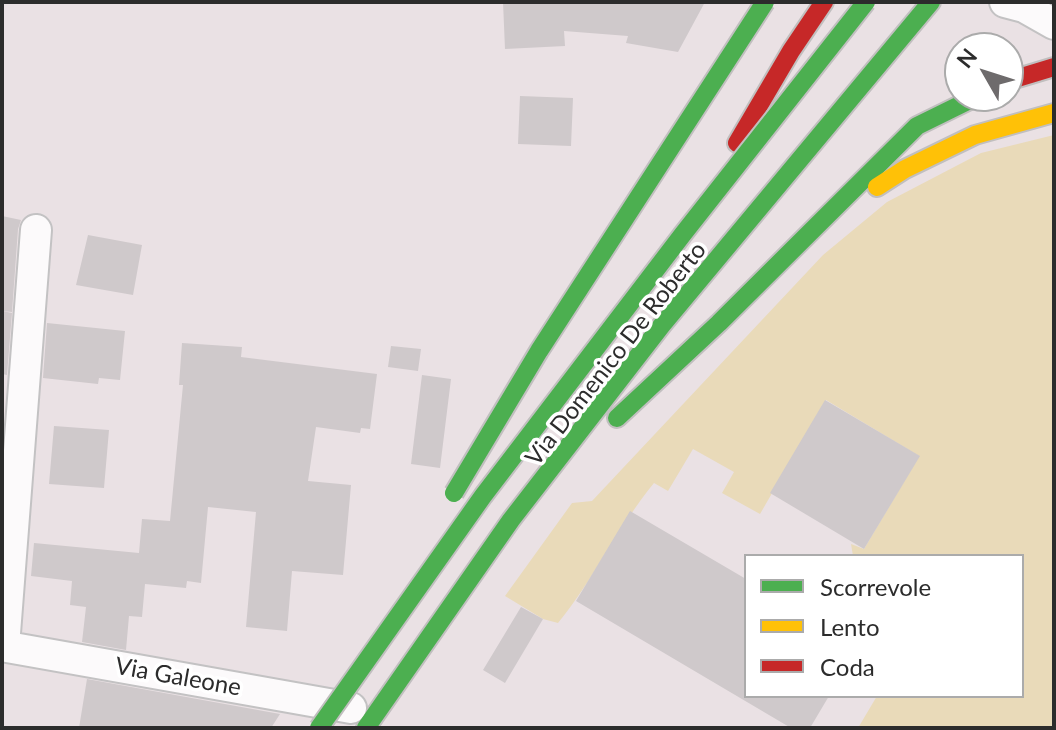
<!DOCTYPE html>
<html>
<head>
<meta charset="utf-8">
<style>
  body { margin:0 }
  #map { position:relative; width:1056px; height:730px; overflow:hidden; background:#eae1e4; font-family:Lato,sans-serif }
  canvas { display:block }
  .frame { position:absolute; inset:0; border:4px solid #2c2c2c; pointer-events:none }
  .legend { position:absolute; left:744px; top:554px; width:280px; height:144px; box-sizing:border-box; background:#fff; border:2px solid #ababab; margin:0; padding:10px 14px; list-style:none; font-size:24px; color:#2c2c2c }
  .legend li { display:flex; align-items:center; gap:16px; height:40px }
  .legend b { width:40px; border:2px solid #ababab }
  .north { position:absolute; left:944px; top:32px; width:80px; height:80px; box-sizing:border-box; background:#fff; border:2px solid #ababab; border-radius:50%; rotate:309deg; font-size:22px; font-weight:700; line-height:32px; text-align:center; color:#2c2c2c }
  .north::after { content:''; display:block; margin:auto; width:28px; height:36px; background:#6e6b6c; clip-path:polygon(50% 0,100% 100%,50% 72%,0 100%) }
</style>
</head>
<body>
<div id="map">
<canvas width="1056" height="730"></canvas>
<div class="frame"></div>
<ul class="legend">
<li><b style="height:10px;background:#4caf50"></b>Scorrevole</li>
<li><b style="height:10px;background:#ffc107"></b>Lento</li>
<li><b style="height:10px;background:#c62828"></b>Coda</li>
</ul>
<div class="north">N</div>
</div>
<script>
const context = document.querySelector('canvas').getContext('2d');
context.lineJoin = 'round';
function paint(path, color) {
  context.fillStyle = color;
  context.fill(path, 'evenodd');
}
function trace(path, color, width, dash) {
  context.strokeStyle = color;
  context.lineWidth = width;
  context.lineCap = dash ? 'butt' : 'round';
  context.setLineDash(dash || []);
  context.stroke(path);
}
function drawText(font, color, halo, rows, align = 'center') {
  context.font = font + ' Lato,sans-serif';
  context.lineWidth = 7;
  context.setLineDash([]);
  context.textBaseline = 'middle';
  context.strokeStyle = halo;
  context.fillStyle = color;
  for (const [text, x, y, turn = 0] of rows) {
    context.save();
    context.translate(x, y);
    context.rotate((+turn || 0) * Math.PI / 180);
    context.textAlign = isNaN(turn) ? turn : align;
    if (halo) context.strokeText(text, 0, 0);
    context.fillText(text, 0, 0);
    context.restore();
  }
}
const green = new Path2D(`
  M1054,135v593h-196l19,-32h145v-140h-169l-2,-12 13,5 55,-93 -93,-56 -66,114 -38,-21 12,-21 -41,-23 -25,42 -14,-8c-36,44 -60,96 -96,140l-15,-4 -38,-23 67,-93 20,-2 231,-246 64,-53 94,-49z`);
const building = new Path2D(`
  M503,2h202l-27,50 -52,-9 2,-7 -64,-5 1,15 -60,3z
  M520,96l53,2 -2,48 -53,-2z
  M2,216l19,4 -3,9 -6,83 -10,-1z
  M88,235l54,10 -9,50 -57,-10z
  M2,311l10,2 -5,62 -5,-1z
  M47,323l78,8 -5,49 -21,-2 -1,6 -55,-6z
  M182,343l60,4 -1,10 136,17 -7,55 -9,-1 -1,5 -44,-6 -8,54 43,4 -8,90 -51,-4 -5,60 -41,-4 10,-115 -48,-5 -7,76 -14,-2 -1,7 -41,-4 -3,33 -13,-1 -3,34 -44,-8 4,-35 -16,-2 2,-24 -41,-5 3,-33 105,10 3,-34 28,2 13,-136h-4z
  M391,346l30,3 -3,22 -30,-4z
  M422,375l29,4 -11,89 -29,-4z
  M825,400l95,56 -56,93 -94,-56z
  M54,426l55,4 -5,58 -55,-4z
  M630,511l116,68v117h83l-19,32h-19l-215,-127z
  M521,607l22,12 -38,64 -22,-13z
  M87,679l193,35 -9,14h-192z`);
const street = new Path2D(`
  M1005,2l19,5 30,17
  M2,646l349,62
  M4,646l32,-416`);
const fast = new Path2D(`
  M617,418l102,-95 198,-197 61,-30
  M366,728l145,-208 151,-195 269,-323`);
const slow = new Path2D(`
  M877,187l28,-18 70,-34 79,-22`);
const jam = new Path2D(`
  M1008,81l46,-14
  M737,143l54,-92 33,-49`);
const fastBridge = new Path2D(`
  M454,493l85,-142 226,-349
  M319,728l164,-232 200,-262 183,-232`);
const streetNames = [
  ["Via Domenico De Roberto",616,354,-52],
  ["Via Galeone",178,677,10]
];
paint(green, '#e9dab9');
paint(building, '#cfc9cb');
trace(street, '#c3c2c3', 34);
trace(fast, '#c1bfbf', 22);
trace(slow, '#c1bfbf', 22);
trace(jam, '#c1bfbf', 22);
trace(street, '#fcfafb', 30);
trace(fast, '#4caf50', 18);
trace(slow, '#ffc107', 18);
trace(jam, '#c62828', 18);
trace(fastBridge, '#c1bfbf', 22, []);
trace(fastBridge, '#4caf50', 18);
drawText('24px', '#2c2c2c', '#fff', streetNames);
</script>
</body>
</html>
